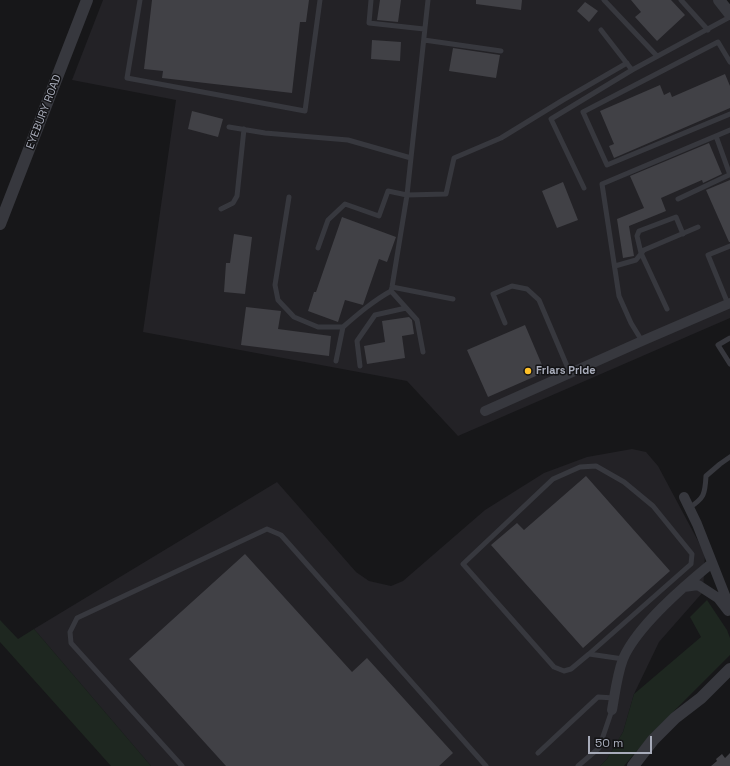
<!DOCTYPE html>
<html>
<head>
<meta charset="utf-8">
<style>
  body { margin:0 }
  #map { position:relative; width:730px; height:766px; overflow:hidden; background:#171719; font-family:"Space Grotesk",sans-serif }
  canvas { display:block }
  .scale { position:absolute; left:588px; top:736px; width:64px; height:18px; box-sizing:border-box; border:2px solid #a8acba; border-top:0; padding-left:5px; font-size:12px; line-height:14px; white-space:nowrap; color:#a8acba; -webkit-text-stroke:3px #121214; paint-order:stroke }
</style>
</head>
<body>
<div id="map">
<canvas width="730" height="766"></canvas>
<div class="scale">50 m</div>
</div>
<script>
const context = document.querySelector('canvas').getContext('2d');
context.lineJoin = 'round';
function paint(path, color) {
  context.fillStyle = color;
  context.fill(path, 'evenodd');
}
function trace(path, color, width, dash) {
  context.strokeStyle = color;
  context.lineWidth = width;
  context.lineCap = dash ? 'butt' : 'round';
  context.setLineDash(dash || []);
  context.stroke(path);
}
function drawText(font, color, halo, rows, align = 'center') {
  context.font = font + ' "Space Grotesk",sans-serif';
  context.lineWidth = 3;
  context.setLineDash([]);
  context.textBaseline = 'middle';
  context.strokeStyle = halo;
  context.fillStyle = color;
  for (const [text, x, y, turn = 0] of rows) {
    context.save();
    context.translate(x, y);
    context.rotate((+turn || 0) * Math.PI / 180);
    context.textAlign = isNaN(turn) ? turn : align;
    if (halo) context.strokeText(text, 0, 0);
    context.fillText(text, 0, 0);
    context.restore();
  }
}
const built = new Path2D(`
  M103,0h611l16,20v298l-272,118 -51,-55 -264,-49 33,-232 -104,-20z
  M632,449l14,3 12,14 47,88 -2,38 -44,50 -25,52 -11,38 -16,27 -7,7h-449l-117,-137 243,-147 79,90 13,9 22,5 12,-5 82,-71 59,-37 43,-16z`);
const green = new Path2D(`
  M707,600l20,30 3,8v17l-77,77 -29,34h-24l7,-7 16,-27 11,-38 67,-57 -11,-20z
  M0,620l18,19 16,-10 117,137h-40l-111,-124z`);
const building = new Path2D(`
  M152,0h157l-3,22h-6l-8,71 -130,-15 1,-7 -19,-2z
  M380,0h21l-3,22 -21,-2z
  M476,0h46l-1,10 -45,-6z
  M631,0h40l14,15 -28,26 -22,-24 6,-5z
  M585,2l13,9 -9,11 -12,-11z
  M372,40l29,2 -1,19 -29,-2z
  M453,48l47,7 -4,23 -47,-7z
  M725,74l5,12v22l-116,50 -5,-12 5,-2 -14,-33 60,-26 4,10 6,-3 2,5z
  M192,111l31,8 -5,18 -30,-8z
  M709,143l13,31 -19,9 -1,-3 -41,18 5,13 -37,15 5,30 -11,2 -6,-39 27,-11 -14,-32z
  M730,180v62h-1l-23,-52z
  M563,182l15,38 -21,8 -15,-37z
  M342,217l54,20 -9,25 -8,-3 -16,46 -18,-5 -7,22 -30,-11 6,-19h2z
  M234,234l18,3 -7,57 -21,-2 2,-29h4z
  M246,307l35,4 -3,18 53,7 -2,20 -88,-11z
  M409,317l3,3 2,14 -12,2 3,22 -38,6 -3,-18 21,-4 -3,-21z
  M525,325l20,47 -57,25 -21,-47z
  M586,476l84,95 -87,77 -92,-103 26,-22 7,7z
  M245,554l107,118 15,-14 86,95 -14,13h-213l-97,-107z
  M730,753v13h-19l6,-5 -1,-2 6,-5 3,4z`);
const service = new Path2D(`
  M140,0l-13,78 178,33 15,-111
  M371,0l-2,23 55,6
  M604,0l53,56
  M681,0l27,30
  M601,30l31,40
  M424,40l77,11
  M730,62l-12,-20 -135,70 24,53 123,-51
  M229,127l36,6 83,7 63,18
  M716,136l14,39
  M584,188l-33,-69 81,-49 98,-53
  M289,197l-14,88 3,15 16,17 24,10h25c15,-13 30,-26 48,-36l1,-4 15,-92 21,-195
  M678,199l51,-24
  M221,209l12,-6 4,-7 7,-67
  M318,248l10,-28 17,-16 34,12 9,-25 19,4 39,-1 8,-36 47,-20 62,-38 64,-37
  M615,266l21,-6 8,-10 54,-23
  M392,287l61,12
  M391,291l26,29 6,32
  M728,304l-20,-49 22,-9
  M667,309l-26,-56 -4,-17 2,-5 37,-14 7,17
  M505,323l-12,-29 19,-8 15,3 12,11 31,73
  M730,338l-12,7 12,19
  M642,341l-11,-18 -12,-27 -17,-112 128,-54
  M336,361l7,-34
  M360,366l-3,-25 18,-26 31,-7
  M689,508c15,-10 16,-13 17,-32l14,-12 10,-7
  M589,654l102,-90 1,-10 -39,-48 -29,-24 -28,-16 -16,1 -27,12 -90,85 91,103 10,4 7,-2 18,-15 34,5
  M538,753l60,-56 16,1
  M182,766l-111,-123 -1,-11 7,-14 190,-89 14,6 205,231
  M578,766l21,-18 13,-38`);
const minor = new Path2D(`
  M485,411l157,-70 88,-38
  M684,497l13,27 33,84
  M684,587l14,-2 20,13 10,13
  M612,710c3,-17 5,-35 11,-51 14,-33 61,-73 89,-96`);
const tertiary = new Path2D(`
  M719,0l11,14
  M0,224l87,-224
  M633,766l20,-26 22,-22 26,-20 29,-29`);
const markers = [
  [528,371,4,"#ffc128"]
];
const streetNames = [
  ["EYEBURY ROAD",44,112,-69]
];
const poiNames = [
  ["Friars Pride",536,371]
];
paint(built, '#232226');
paint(green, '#1e2720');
paint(building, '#414146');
trace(service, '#37383e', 5);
trace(minor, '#37383e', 10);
trace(tertiary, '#37383e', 12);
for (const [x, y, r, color] of markers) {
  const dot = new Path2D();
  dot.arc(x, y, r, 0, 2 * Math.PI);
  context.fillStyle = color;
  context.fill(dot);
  trace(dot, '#121214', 1.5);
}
drawText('11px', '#a8acba', '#121214', streetNames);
drawText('bold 11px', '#a8acba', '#121214', poiNames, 'left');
</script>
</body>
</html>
